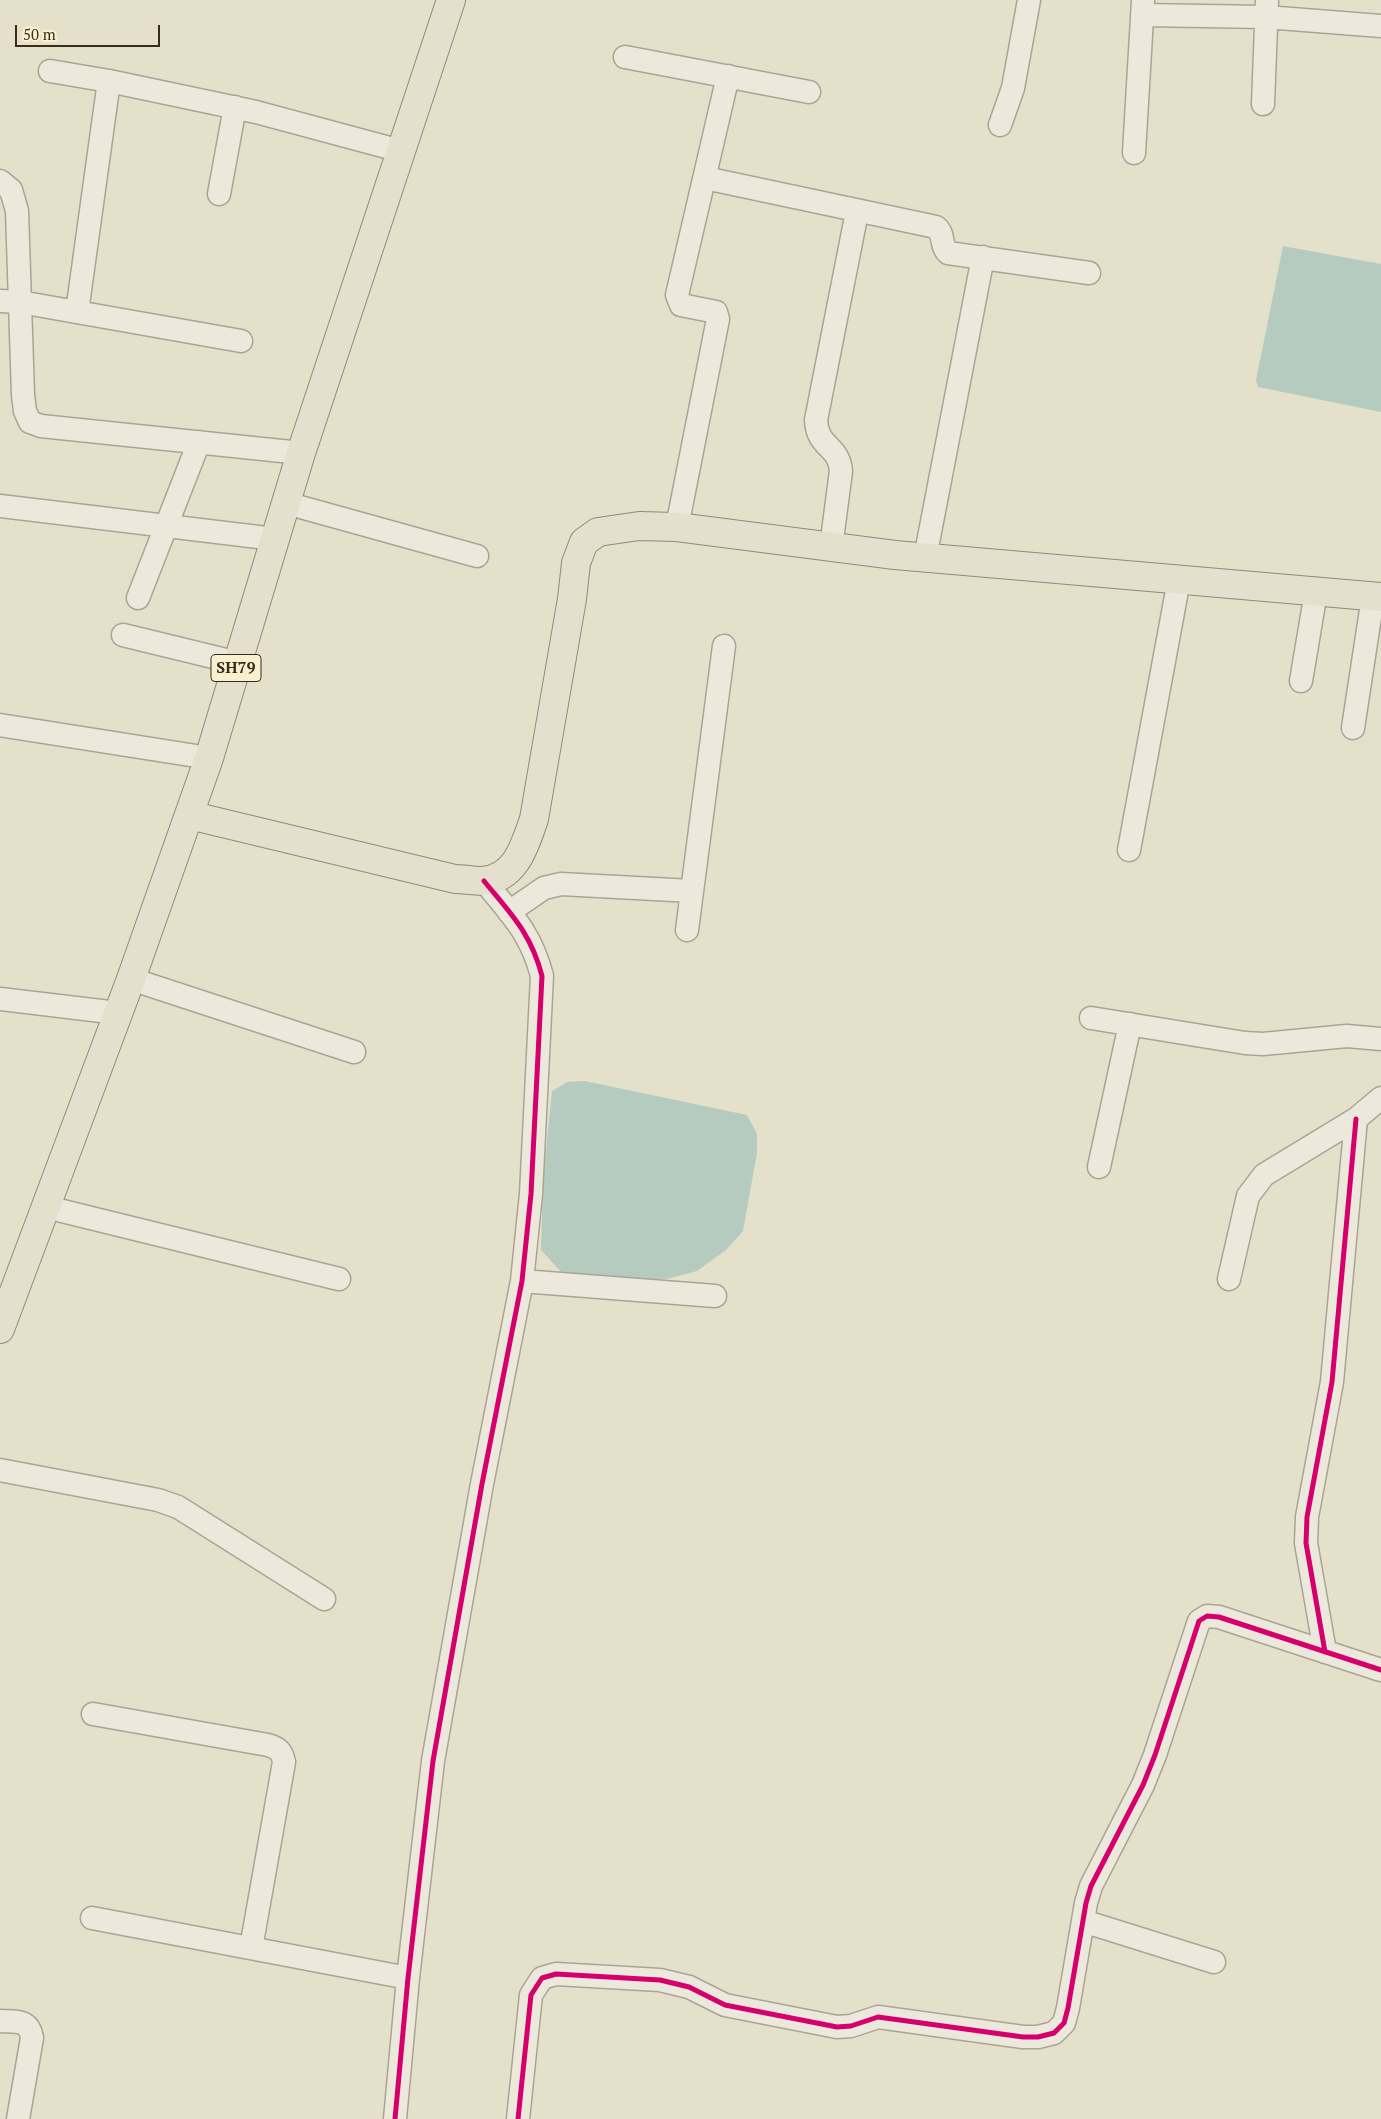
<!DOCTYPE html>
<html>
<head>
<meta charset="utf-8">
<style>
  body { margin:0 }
  #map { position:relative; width:1381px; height:2119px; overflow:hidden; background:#e5e0ca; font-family:"PT Serif",serif }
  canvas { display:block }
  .scale { position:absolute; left:15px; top:25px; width:145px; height:22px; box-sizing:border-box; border:2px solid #392c1b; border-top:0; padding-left:6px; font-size:15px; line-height:18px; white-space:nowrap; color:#392c1b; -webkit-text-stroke:4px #f8f0ce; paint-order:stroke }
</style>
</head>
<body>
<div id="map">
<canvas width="1381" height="2119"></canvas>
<div class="scale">50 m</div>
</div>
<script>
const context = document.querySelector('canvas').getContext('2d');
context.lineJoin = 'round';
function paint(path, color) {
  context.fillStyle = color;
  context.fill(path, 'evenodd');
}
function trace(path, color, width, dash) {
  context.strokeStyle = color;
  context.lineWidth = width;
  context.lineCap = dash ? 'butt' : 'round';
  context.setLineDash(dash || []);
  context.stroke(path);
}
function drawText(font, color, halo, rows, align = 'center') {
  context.font = font + ' "PT Serif",serif';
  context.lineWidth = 4;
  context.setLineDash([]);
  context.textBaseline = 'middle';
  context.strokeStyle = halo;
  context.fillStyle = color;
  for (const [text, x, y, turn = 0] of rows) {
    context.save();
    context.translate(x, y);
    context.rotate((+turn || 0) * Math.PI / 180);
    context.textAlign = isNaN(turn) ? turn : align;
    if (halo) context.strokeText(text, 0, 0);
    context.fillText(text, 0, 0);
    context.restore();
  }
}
const water = new Path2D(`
  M1283,246l98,18v148l-123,-25 -2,-7z
  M585,1081l162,34 10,19v19l-14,78 -17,19 -29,21 -30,8 -62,2 -41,-6 -23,-25 2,-70 9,-89 15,-9z`);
const minor = new Path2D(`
  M1142,15l124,2 115,9
  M625,57l184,35
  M50,71l59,10 147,31 145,39
  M1263,104l4,-104
  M1000,125l13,-37 16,-88
  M1134,153l9,-152
  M705,178l231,49c9,7 4,19 12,26l141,20
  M0,181l11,9 6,21 6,184 2,16 5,11 11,4 260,27
  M219,194l16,-87
  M0,301l20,1 221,39
  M77,312l32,-231
  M286,503l191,53
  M0,506l275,33
  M677,527l41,-208 -2,-7 -35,-7 -4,-10 51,-219
  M831,547l10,-76c-2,-26 -24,-23 -25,-51l41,-208
  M925,558l58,-301
  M138,598l61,-156
  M123,635l115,28
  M1301,681l15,-89
  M0,725l209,33
  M1353,728l20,-131
  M1129,850l50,-270
  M509,912l35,-24 17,-4 131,7
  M687,930l37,-284
  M131,979l223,73
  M0,999l118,14
  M1091,1018l154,25 18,1 84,-8 34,3
  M1099,1167l31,-143
  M46,1207l293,72
  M1229,1279l19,-83 16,-21 92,-56 25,-21
  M522,1281l193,15
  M0,1470l158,30 20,7 146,92
  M1325,1652l-19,-109 1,-26 25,-135 24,-263
  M93,1714l175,31c10,3 14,6 16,17l-33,186
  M92,1918l316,60
  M1083,1921l131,41
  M0,2021c17,1 29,-2 32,17l-14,81
  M395,2119l13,-141 25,-217 49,-277 40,-203 9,-87 11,-218c-11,-43 -31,-62 -58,-95
  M518,2119l13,-124 11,-17 14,-4 104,6 29,7 36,18 112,22 14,-1 27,-9 145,20h15l16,-4 10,-10 4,-15 18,-105 5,-17 52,-101 12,-30 44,-134 8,-5 12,1 162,53`);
const major = new Path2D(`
  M189,815l266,64c8,0 18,2 27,2 34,-2 43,-36 52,-62l38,-220 4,-36 8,-21 14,-10 41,-6 38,1 218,28 486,42
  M0,1329l131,-350 78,-221 92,-305 150,-453`);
const cycleway = new Path2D(`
  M1325,1652l-19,-109 1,-26 25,-135 24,-263
  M395,2119l13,-141 25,-217 49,-277 40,-203 9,-87 11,-218c-11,-43 -31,-62 -58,-95
  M518,2119l13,-124 11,-17 14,-4 104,6 29,7 36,18 112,22 14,-1 27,-9 145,20h15l16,-4 10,-10 4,-15 18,-105 5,-17 52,-101 12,-30 44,-134 8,-5 12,1 162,53`);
const shields = [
  [236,668,50]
];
const shieldNames = [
  ["SH79",236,668]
];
paint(water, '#b6cbc0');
trace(minor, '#aaa494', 25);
trace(major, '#8f897a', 30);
trace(minor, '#ece9dc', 22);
trace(major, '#e5e0cd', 28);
trace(cycleway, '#d6006c', 5);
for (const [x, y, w] of shields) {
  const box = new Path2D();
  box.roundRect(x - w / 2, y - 13.5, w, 27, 4);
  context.fillStyle = '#f8f0ce';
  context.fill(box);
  trace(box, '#392c1b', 1);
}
drawText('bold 16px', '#392c1b', null, shieldNames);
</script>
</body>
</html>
